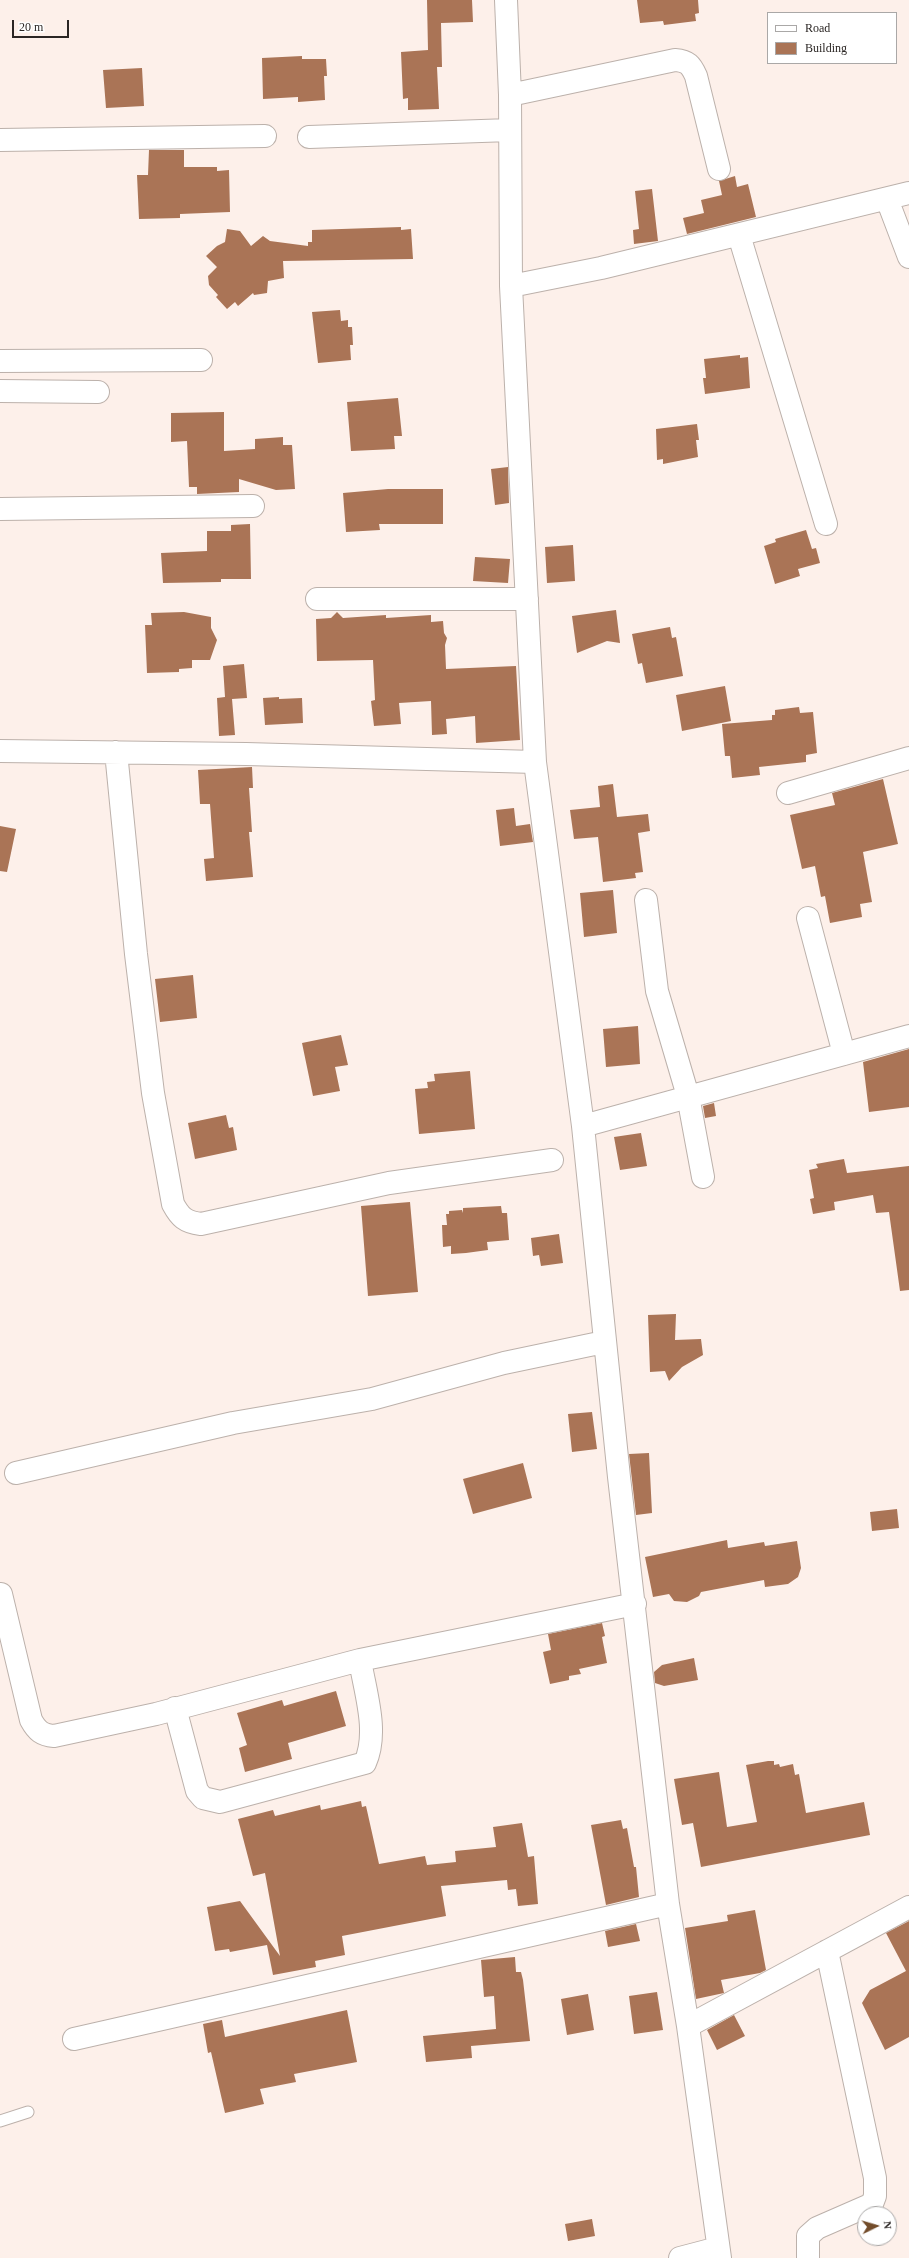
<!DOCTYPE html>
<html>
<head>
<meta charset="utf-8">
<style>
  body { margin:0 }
  #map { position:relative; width:909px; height:2258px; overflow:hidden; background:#fdf0ea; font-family:"Times New Roman",serif }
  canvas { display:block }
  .legend { position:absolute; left:767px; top:12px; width:130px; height:52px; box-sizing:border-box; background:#fff; border:1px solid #aaa8a7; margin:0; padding:5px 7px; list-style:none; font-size:12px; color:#2b2624 }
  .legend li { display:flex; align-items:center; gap:8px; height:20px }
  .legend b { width:20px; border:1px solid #aaa8a7 }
  .north { position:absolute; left:857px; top:2206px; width:40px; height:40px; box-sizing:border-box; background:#fff; border:1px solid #aaa8a7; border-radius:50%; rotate:85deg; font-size:11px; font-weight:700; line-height:16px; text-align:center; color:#2b2624 }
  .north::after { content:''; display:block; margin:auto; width:14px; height:18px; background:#734c2a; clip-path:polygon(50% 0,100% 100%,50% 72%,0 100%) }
  .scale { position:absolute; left:12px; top:20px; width:57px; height:18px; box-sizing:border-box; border:2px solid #2b2624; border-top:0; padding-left:5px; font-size:12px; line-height:14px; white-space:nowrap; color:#2b2624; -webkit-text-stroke:3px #fff; paint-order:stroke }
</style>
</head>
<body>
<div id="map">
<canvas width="909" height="2258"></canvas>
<ul class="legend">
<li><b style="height:5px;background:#fff"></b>Road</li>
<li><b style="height:11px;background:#aa7456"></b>Building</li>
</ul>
<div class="north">N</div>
<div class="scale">20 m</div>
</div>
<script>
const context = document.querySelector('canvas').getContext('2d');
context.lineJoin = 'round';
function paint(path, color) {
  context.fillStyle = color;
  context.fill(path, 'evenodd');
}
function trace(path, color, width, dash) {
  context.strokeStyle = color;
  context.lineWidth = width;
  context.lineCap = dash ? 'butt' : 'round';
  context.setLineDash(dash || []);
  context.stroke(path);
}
const building = new Path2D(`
  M427,0h45l1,22 -32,1 1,44h-5l2,42 -31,1v-12l-5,1 -2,-47 27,-2z
  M637,0h61l1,13 -4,1 1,7 -32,4 -1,-4 -23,2z
  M302,56v3h24l1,17h-3l1,24 -27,2v-5l-35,2 -1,-41z
  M142,68l2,38 -38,2 -3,-38z
  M149,150h35v17h33v4l12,-1 1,42 -50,2v4l-41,1 -2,-44h11z
  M735,176l2,11 11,-3 8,33 -69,17 -4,-16 21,-5 -3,-13 21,-5 -3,-14z
  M652,189l6,52 -24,3 -1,-14 6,-1 -4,-38z
  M401,227v3l10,-1 2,30 -130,2 1,17 -16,3 -1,12 -13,2 -1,-2 -15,13 -3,-4 -8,7 -11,-12 2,-2 -9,-10 -1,-9 9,-9 -11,-11 11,-10 8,-4 2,-13 13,2 11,15 12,-10 7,5 38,5v-4h4v-12z
  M340,310l1,11 7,-1v7h4l1,18h-3l1,15 -33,3 -6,-51z
  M740,355v3l8,-1 2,31 -45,6 -2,-16h3l-2,-19z
  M398,398l4,38h-8l1,13 -44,2 -4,-49z
  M224,412v39l31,-2v-10l28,-2v8h9l3,44 -19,1 -37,-11v13l-42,2v-7h-8l-2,-46 -16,1v-29z
  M697,424l2,16h-3l2,17 -35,7v-5l-6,1 -1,-31z
  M508,467l1,36 -14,2 -4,-36z
  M388,489h55v35h-64l1,6 -34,2 -3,-39z
  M250,524l1,55h-30v3l-58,1 -2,-30 46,-2v-20h24v-6z
  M806,530l6,19 4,-1 4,15 -22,6 2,7 -25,8 -11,-38 12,-4 -1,-3z
  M573,545l2,36 -28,2 -2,-36z
  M475,557l35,2 -2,24 -35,-2z
  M616,610l4,33 -13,-2 -30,12 -5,-37z
  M184,612l27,5v11l6,12 -7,20h-18v8l-13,1v3l-32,1 -2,-48h7l-1,-12z
  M337,612l6,6 43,-3v3l45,-3v7l12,-1 1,12 3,5 -2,7 1,24 70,-3 4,74 -44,3 -1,-27 -29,3 1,15 -15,1 -1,-34 -32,2 2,21 -27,2 -3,-25 4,-1 -2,-40 -56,1 -1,-42 15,-1z
  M670,627l2,11 4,-1 7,39 -37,7 -4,-20 -4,1 -6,-30z
  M244,664l3,34 -15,1 3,36 -16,1 -2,-38 8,-1 -2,-31z
  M725,686l6,35 -49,10 -6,-36z
  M279,697v2l23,-1 1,25 -38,2 -2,-27z
  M799,707l1,6 13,-1 4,41 -11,2v7l-47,5 1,8 -28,3 -2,-22h-5l-3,-32 50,-4v-5h3v-5z
  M252,767l1,21h-4l3,44h-3l4,45 -47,4 -2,-22 10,-1 -4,-54h-10l-2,-34z
  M883,779l15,65 -35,8 9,50 -12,2 2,13 -32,6 -5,-27 -4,1 -6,-31 -13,3 -12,-54 45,-10 -3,-12z
  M613,784l4,33 31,-3 2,17 -12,2 5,39 -8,1 1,5 -33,4 -5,-45 -24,2 -4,-29 30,-3 -2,-21z
  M514,808l2,18 14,-2 3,18 -33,4 -4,-36z
  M0,826l16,3 -9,43 -7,-1z
  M613,890l4,43 -33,4 -4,-44z
  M193,975l4,43 -37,4 -5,-43z
  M638,1026l2,38 -34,3 -3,-38z
  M341,1035l7,30 -13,2 5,24 -27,5 -11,-53z
  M909,1049v58l-40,5 -6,-50z
  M470,1071l5,58 -56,5 -4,-45 13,-1 -1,-6 8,-1 -1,-7z
  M714,1103l2,13 -11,2 -2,-12z
  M226,1115l3,13 4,-1 4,23 -42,9 -7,-36z
  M641,1133l6,33 -27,4 -6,-33z
  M844,1159l3,14 62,-7v124l-9,1 -11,-79 -13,1 -3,-18 -39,7 1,8 -22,4 -3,-15 4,-1 -5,-28 9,-2 -2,-4z
  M410,1202l8,90 -50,4 -7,-90z
  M501,1206l1,7h5l2,27 -22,2 1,8 -22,3 -15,1v-8l-8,1 -1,-22h5l-1,-11h3v-3l13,-1 1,3v-5z
  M559,1234l4,29 -22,3 -2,-11 -6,1 -2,-18z
  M676,1314l-1,26 26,-1 2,16 -21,12 -13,14 -4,-10 -15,1 -2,-57z
  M592,1412l5,37 -25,3 -4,-38z
  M649,1453l3,60 -16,2 -7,-61z
  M523,1463l9,35 -59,16 -10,-35z
  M897,1509l2,19 -27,3 -2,-19z
  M727,1540l1,8 36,-6 1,4 32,-5 4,27 -3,9 -10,7 -23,3 -1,-7 -63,12 -2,4 -12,6 -13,-1 -5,-7 -16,3 -8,-40z
  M602,1623l3,13 -3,1 5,26 -28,6 2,5 -12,2v4l-19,4 -7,-32 8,-2 -3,-16z
  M694,1658l4,22 -34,6 -9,-3 -1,-11 8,-7z
  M336,1691l10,35 -58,17 4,16 -47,13 -6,-24 8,-3 -10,-32 45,-13 2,6z
  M768,1761h6v4l5,-1 1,3 13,-3 2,11 4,-1 7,39 58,-11 6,33 -169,32 -8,-44 -11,2 -8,-46 45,-7 8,55 30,-5 -11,-57z
  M361,1801l1,6 4,-1 13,58 46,-8 2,9 29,-3 -1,-11 41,-4 -3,-20 29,-4 6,34 6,-1 4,48 -20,2 -2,-17 -8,1 -1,-10 -66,6 5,30 -104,20 3,19 -30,6 1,6 -43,8 -6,-30 -37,7 -1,-3 -14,2 -8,-44 33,-6 40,55 -15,-83 -12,3 -15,-57 35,-9 2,6 45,-11 1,5z
  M621,1820l2,9 4,-1 7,39h2l3,30 -33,8 -15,-80z
  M755,1910l11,60 -6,3 -39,7 3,13 -28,6 -11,-71 43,-7 -1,-6z
  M909,1921v116l-24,13 -23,-47 8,-13 36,-19 -20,-38z
  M636,1924l4,17 -32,6 -3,-16z
  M515,1957l1,15h5l2,8 7,61 -59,5 1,12 -46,4 -3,-26 73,-7 -2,-33 -10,1 -3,-37z
  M657,1992l6,38 -29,4 -5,-38z
  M588,1994l6,36 -27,5 -6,-36z
  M347,2010l10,52 -63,12 2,8 -36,7 4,15 -39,9 -14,-61 -3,1 -5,-29 19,-4 3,17z
  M734,2015l11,21 -28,14 -10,-20z
  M592,2219l3,17 -27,5 -3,-17z`);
const service = new Path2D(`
  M0,2121l28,-9`);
const minor = new Path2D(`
  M506,0l4,95 1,191 24,476 48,364 36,351 49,427 20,122 32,232
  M510,95l165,-35c13,1 16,5 21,16l23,93
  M309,137l201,-7
  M0,140l265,-4
  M887,199l22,58
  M739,235l87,289
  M511,286l90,-18 308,-75
  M0,361l201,-1
  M0,391l98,1
  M0,509l253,-3
  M317,599h210
  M0,751l246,3 289,8
  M116,752l20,202 17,139 20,111c7,13 12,18 28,20l188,-41 163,-23
  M788,793l121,-35
  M646,900l11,91 31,105 15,81
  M808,918l36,136
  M583,1126l326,-90
  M16,1473l217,-50 139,-24 132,-36 100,-21
  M1,1594l30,126c6,11 11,15 23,16l102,-22 204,-54 275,-56
  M175,1708l22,83 6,7 17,4 145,-39c14,-31 0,-71 -5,-103
  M688,2026l221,-119
  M74,2039l594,-135
  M680,2258l38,-10
  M808,2258v-22l9,-8 55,-24 3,-8v-18l-48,-227`);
paint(building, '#aa7456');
trace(service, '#bcb1ab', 13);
trace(minor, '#bcb1ab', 24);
trace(service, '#fff', 11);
trace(minor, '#fff', 22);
</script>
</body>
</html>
